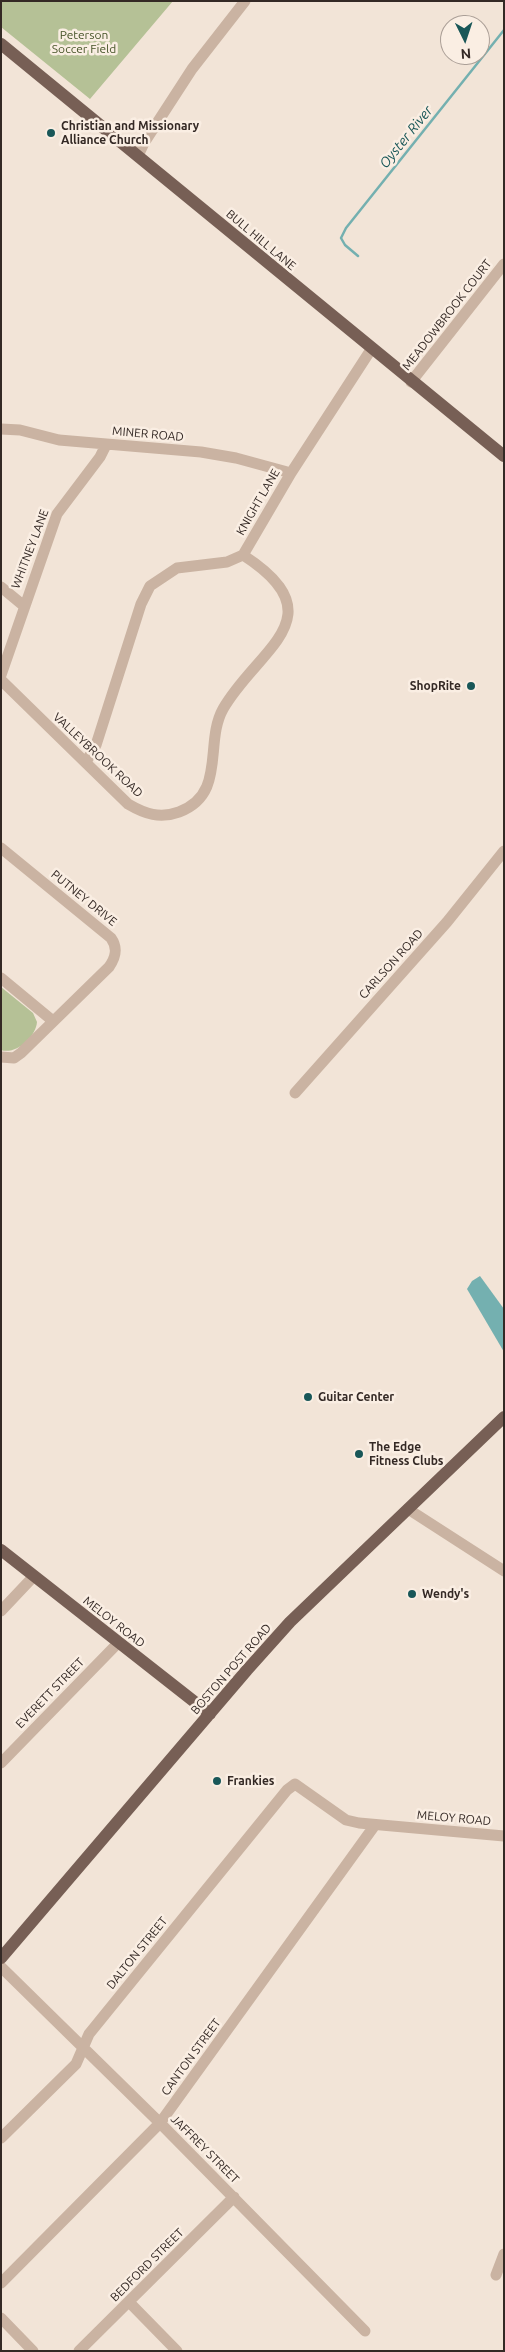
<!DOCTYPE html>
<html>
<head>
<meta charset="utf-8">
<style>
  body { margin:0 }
  #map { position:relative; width:505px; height:2352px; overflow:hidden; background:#f2e4d7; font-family:Ubuntu,sans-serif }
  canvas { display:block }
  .frame { position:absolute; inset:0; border:2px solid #342925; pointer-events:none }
  .north { position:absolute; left:440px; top:15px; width:50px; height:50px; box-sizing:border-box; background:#faeee3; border:1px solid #ab9f97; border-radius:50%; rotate:176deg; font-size:14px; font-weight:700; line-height:20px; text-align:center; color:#342925 }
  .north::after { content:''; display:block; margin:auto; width:18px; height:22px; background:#195758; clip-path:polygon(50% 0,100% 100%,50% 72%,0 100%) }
</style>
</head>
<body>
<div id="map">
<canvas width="505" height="2352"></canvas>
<div class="frame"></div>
<div class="north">N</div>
</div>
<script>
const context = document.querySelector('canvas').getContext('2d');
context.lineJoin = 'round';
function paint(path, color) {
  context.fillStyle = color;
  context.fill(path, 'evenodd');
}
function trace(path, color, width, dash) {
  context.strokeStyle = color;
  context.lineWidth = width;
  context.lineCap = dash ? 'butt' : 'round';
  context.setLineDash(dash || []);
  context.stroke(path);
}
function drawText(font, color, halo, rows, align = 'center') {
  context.font = font + ' Ubuntu,sans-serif';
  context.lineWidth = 5;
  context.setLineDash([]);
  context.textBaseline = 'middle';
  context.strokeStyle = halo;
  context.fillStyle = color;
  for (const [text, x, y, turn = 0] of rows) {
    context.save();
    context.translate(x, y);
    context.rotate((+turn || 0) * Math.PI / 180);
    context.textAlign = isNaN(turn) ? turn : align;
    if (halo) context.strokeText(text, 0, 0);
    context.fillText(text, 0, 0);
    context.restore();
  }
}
const green = new Path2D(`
  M1,1h172l-83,98 -89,-72z
  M1,987l32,26 4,9c-1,15 -21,33 -36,28z`);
const water = new Path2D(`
  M480,1276l24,33v43l-37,-63 5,-8z`);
const stream = new Path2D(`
  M358,256l-13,-11 -4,-7 5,-10 158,-198`);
const minor = new Path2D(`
  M138,156l6,-13 48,-74 53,-68
  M411,382l93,-118
  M1,429l19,1 39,10 142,12 35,6 55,15
  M1,587l23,19
  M1,675l56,-161 43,-57 6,-12
  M1,680l127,124c17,10 32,15 51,8 48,-18 25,-69 44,-103 34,-60 116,-92 20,-154
  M86,762l10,-17 45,-141 9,-18 27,-18 50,-6 16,-7 48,-82 81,-125
  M1,848l110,90c7,10 5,19 -2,29l-88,86 -7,5 -13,-1
  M1,978l52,43
  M295,1093l152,-171 57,-71
  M408,1509l96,62
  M1,1611l33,-35
  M1,1763l117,-120
  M1,1967l159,156 205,208
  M1,2138l75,-74 13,-30 198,-244 8,-6 51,36 13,3 145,13
  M496,2275l8,-21
  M1,2283l159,-160 215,-298
  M129,2302l48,49
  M1,2318l32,33
  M79,2351l155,-154`);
const major = new Path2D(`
  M1,44l503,412
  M1,1550l209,164
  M1,1958l246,-288 43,-48 214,-205`);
const markers = [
  [51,133,5,"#195758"],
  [471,686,5,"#195758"],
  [308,1397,5,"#195758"],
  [359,1454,5,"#195758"],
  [412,1594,5,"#195758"],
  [217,1781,5,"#195758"]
];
const parkNames = [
  ["Peterson",84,35],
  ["Soccer Field",84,49]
];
const poiNames = [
  ["Christian and Missionary",61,126],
  ["Alliance Church",61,140],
  ["ShopRite",461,686,"right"],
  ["Guitar Center",318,1397],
  ["The Edge",369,1447],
  ["Fitness Clubs",369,1461],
  ["Wendy's",422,1594],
  ["Frankies",227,1781]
];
const streetNames = [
  ["BULL HILL LANE",261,240,40],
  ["MEADOWBROOK COURT",447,315,-52],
  ["MINER ROAD",148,434,5],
  ["KNIGHT LANE",258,502,-60],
  ["WHITNEY LANE",30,549,-69],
  ["VALLEYBROOK ROAD",98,755,43],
  ["PUTNEY DRIVE",84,898,39],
  ["CARLSON ROAD",391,964,-48],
  ["MELOY ROAD",114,1622,38],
  ["BOSTON POST ROAD",231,1669,-49],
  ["EVERETT STREET",50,1693,-46],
  ["MELOY ROAD",454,1818,5],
  ["DALTON STREET",137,1953,-51],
  ["CANTON STREET",191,2057,-54],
  ["JAFFREY STREET",205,2149,45],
  ["BEDFORD STREET",147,2265,-45]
];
const waterNames = [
  ["Oyster River",406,137,-51]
];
paint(green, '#b5c196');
paint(water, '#74b0b0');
trace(stream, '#74b0b0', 2.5);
trace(minor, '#cab3a2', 11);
trace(major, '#775f55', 12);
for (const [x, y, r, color] of markers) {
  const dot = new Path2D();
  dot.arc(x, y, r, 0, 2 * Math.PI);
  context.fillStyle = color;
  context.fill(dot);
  trace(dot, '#faeee3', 2);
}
drawText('12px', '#465428', '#faeee3', parkNames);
drawText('bold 12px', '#342925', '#faeee3', poiNames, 'left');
drawText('12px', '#342925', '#faeee3', streetNames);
drawText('italic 14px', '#195758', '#faeee3', waterNames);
</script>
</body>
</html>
